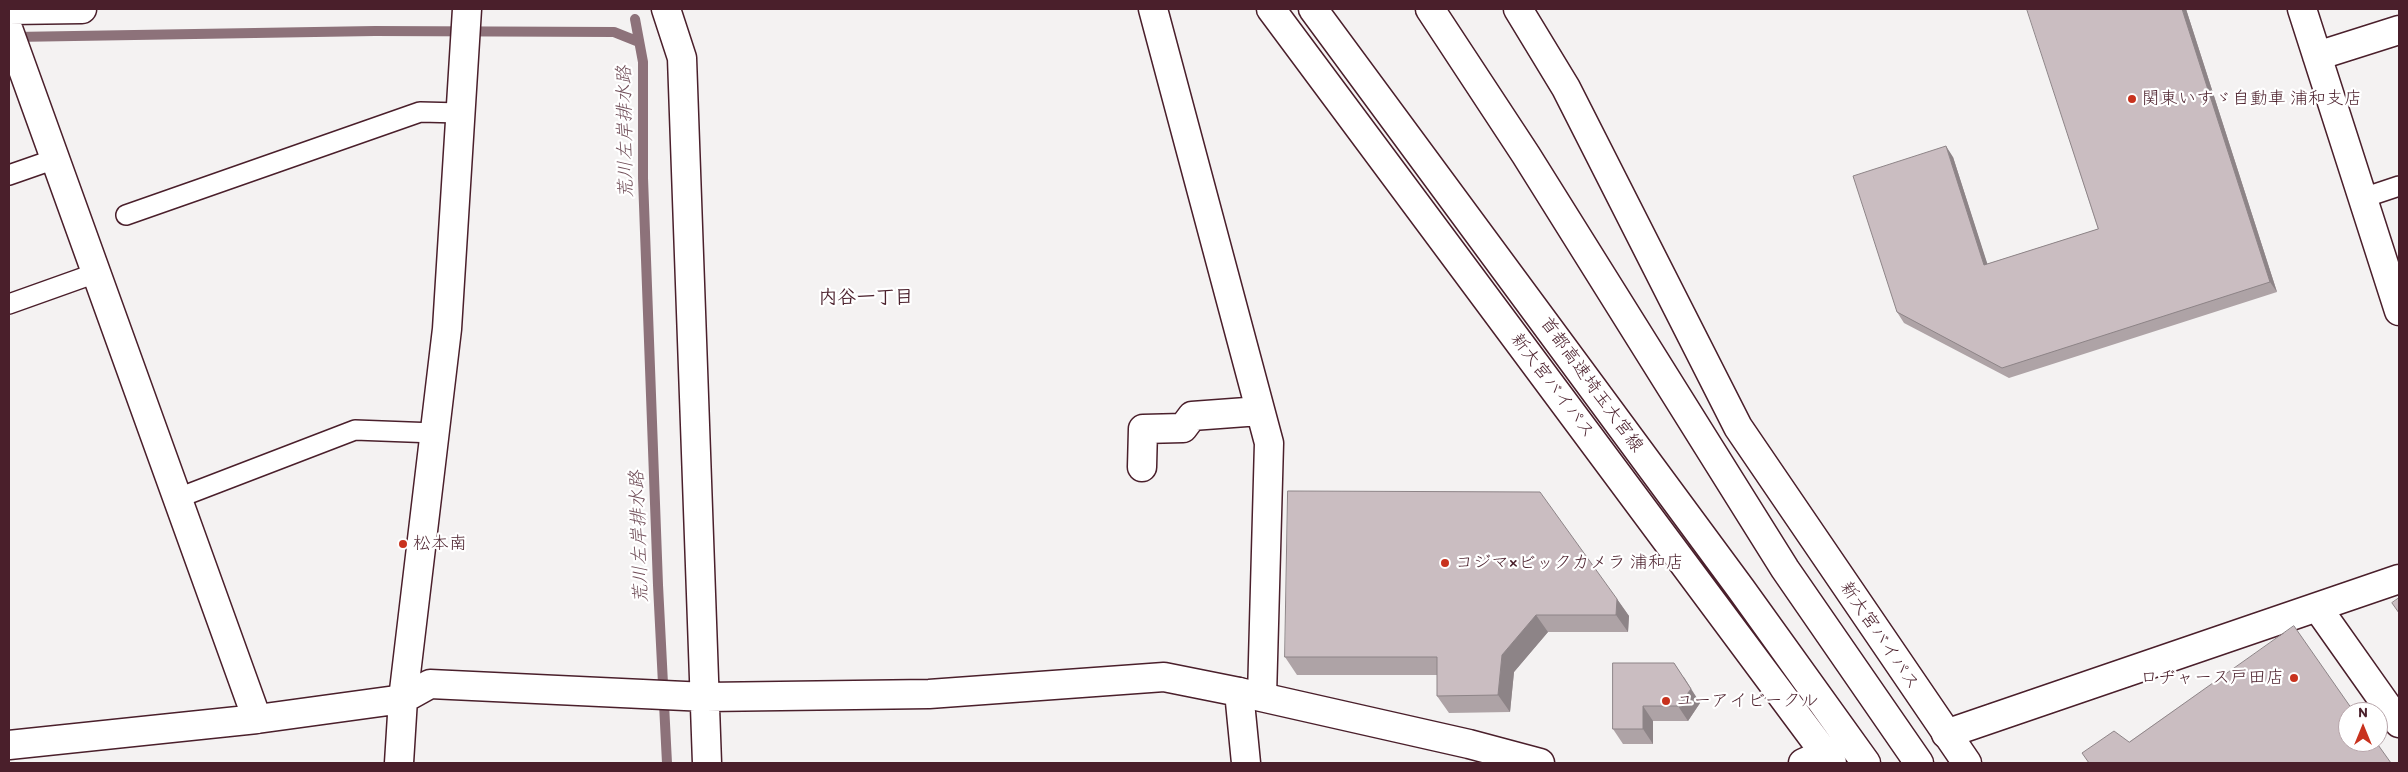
<!DOCTYPE html>
<html>
<head>
<meta charset="utf-8">
<style>
  body { margin:0 }
  #map { position:relative; width:2408px; height:772px; overflow:hidden; background:#f4f2f2; font-family:Itim,sans-serif }
  canvas { display:block }
  .frame { position:absolute; inset:0; border:10px solid #4a1f2b; pointer-events:none }
  .north { position:absolute; left:2338px; top:702px; width:50px; height:50px; box-sizing:border-box; background:#fff; border:1px solid #b7a5aa; border-radius:50%; rotate:0deg; font-size:14px; font-weight:700; line-height:20px; text-align:center; color:#4a1f2b }
  .north::after { content:''; display:block; margin:auto; width:18px; height:22px; background:#c8321e; clip-path:polygon(50% 0,100% 100%,50% 72%,0 100%) }
</style>
</head>
<body>
<div id="map">
<canvas width="2408" height="772"></canvas>
<div class="frame"></div>
<div class="north">N</div>
</div>
<script>
const context = document.querySelector('canvas').getContext('2d');
context.lineJoin = 'round';
function trace(path, color, width, dash) {
  context.strokeStyle = color;
  context.lineWidth = width;
  context.lineCap = dash ? 'butt' : 'round';
  context.setLineDash(dash || []);
  context.stroke(path);
}
function paint(path, color) {
  context.fillStyle = color;
  context.fill(path, 'evenodd');
}
function drawText(font, color, halo, rows, align = 'center') {
  context.font = font + ' Itim,"Klee One",sans-serif';
  context.lineWidth = 4.5;
  context.setLineDash([]);
  context.textBaseline = 'middle';
  context.strokeStyle = halo;
  context.fillStyle = color;
  for (const [text, x, y, turn = 0] of rows) {
    context.save();
    context.translate(x, y);
    context.rotate((+turn || 0) * Math.PI / 180);
    context.textAlign = isNaN(turn) ? turn : align;
    if (halo) context.strokeText(text, 0, 0);
    context.fillText(text, 0, 0);
    context.restore();
  }
}
const stream = new Path2D(`
  M635,19l8,43v116l15,407 9,178
  M14,37l361,-6 239,1 25,10`);
const lane = new Path2D(`
  M9,175l46,-16
  M2363,198l36,-12
  M126,215l294,-103 41,1
  M9,304l87,-31
  M178,498l177,-68 80,3`);
const street = new Path2D(`
  M666,9l16,49 25,705
  M1153,9l116,434 -7,253
  M2302,9l97,302
  M9,10l73,-1
  M9,31l248,688
  M2317,56l82,-26
  M1142,467l1,-38 40,-1 9,-12 68,-5
  M2317,607l82,116
  M1946,734l453,-155
  M9,745l248,-26 146,-20 27,-15 276,13 223,-3 235,-17 75,15 7,71
  M399,763l4,-64`);
const secondary = new Path2D(`
  M1239,692l230,52 71,19
  M403,699l44,-370 20,-320
  M1803,763l22,-10`);
const highway = new Path2D(`
  M1271,9l561,754
  M1313,9l428,580 125,174
  M1430,9l96,146 259,414 134,194
  M1518,9l48,79 172,339 229,336`);
const wall = new Path2D(`
  M2186,9l91,283 -268,86 -105,-55 -7,-11 56,-155 34,107 111,-35z
  M1617,599l12,17 -1,16h-80l-34,40 -4,40 -61,1 -12,-17v-21h-140l-12,-18z
  M1613,663l71,14 16,26 -12,18h-35v23h-30l-10,-15z`);
const shadedWall = new Path2D(`
  M2182,9h4l91,283 -7,-10z
  M1946,146l7,11 38,118 -7,-10z
  M1617,599l12,17 -1,16 -12,-17z
  M1536,615l12,17 -34,40 -4,40 -12,-17 4,-40z
  M1674,663l26,40 -12,18 -10,-15z
  M1643,706l10,15v23l-10,-15z`);
const building = new Path2D(`
  M2027,9h155l88,273 -268,86 -105,-56 -44,-136 93,-30 38,119 114,-36z
  M1288,491l252,1 77,107 -1,16h-80l-34,40 -4,40 -61,1v-39h-152z
  M2399,598v15l-7,-10z
  M2294,626l60,86h-6v30h28l15,21h-302l-7,-10 32,-22 15,11z
  M1613,663h61l17,26 -13,17h-35v23h-30z`);
const markers = [
  [2132,99,5,"#c8321e"],
  [403,544,5,"#c8321e"],
  [1445,563,5,"#c8321e"],
  [2294,678,5,"#c8321e"],
  [1666,701,5,"#c8321e"]
];
const poiNames = [
  ["関東いすゞ自動車 浦和支店",2142,99],
  ["松本南",413,544],
  ["コジマ×ビックカメラ 浦和店",1455,563],
  ["ロヂャース戸田店",2284,678,"right"],
  ["ユーアイビークル",1676,701]
];
const streetNames = [
  ["首都高速埼玉大宮線",1591,385,54],
  ["新大宮バイパス",1552,386,53],
  ["新大宮バイパス",1879,636,56]
];
const waterNames = [
  ["荒川左岸排水路",626,132,-91],
  ["荒川左岸排水路",640,537,-92]
];
const neighbourhoodNames = [
  ["内谷一丁目",866,298]
];
trace(stream, '#8d727a', 10);
trace(lane, '#4a1f2b', 22);
trace(street, '#4a1f2b', 31);
trace(secondary, '#4a1f2b', 31);
trace(highway, '#4a1f2b', 31);
trace(lane, '#fff', 19);
trace(street, '#fff', 28);
trace(secondary, '#fff', 28);
trace(highway, '#fff', 28);
paint(wall, '#aea3a6');
paint(shadedWall, '#8d8487');
paint(building, '#cabdc1');
trace(building, '#8d8487', 1);
for (const [x, y, r, color] of markers) {
  const dot = new Path2D();
  dot.arc(x, y, r, 0, 2 * Math.PI);
  context.fillStyle = color;
  context.fill(dot);
  trace(dot, '#fff', 2);
}
drawText('18px', '#4a1f2b', '#fff', poiNames, 'left');
drawText('18px', '#4a1f2b', '#fff', streetNames);
drawText('italic 19px', '#714f59', '#fff', waterNames);
drawText('bold 19px', '#4a1f2b', '#fff', neighbourhoodNames);
</script>
</body>
</html>
